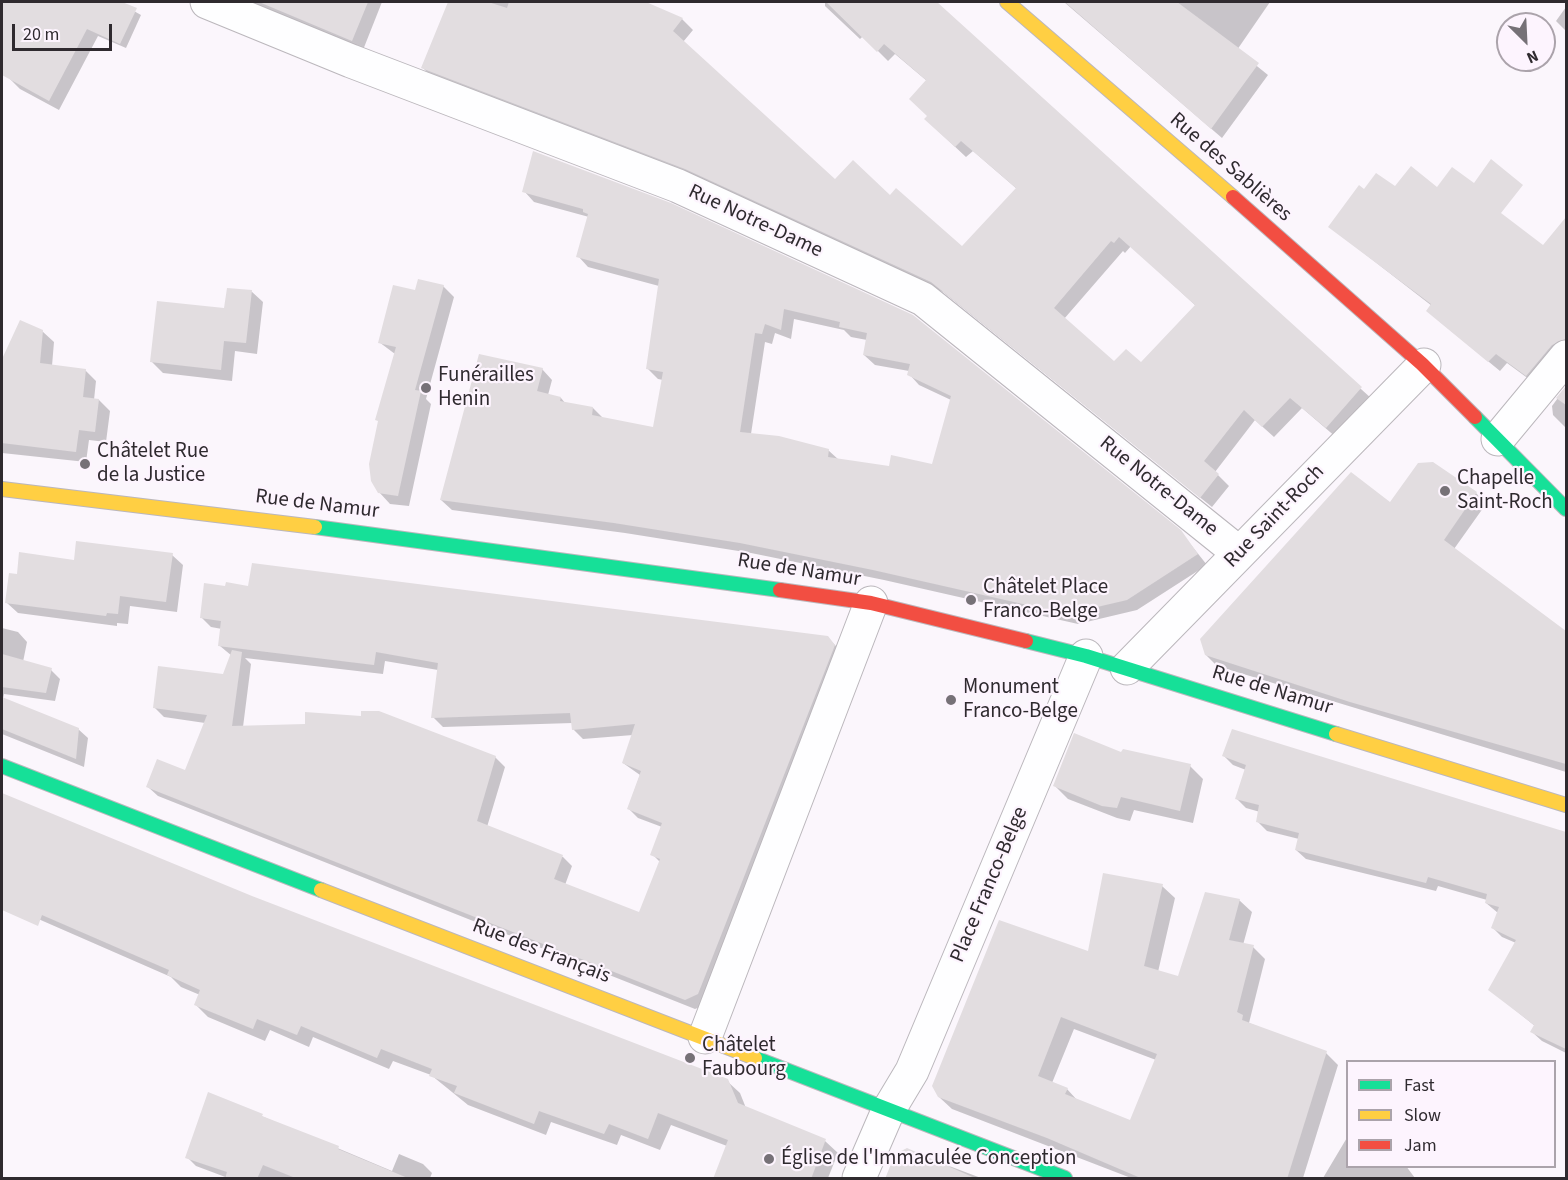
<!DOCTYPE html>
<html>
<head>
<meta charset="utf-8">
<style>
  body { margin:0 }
  #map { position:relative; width:1568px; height:1180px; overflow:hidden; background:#fbf6fc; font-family:"Source Sans 3",sans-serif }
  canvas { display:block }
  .frame { position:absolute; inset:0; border:3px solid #2f2a2f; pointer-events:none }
  .legend { position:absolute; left:1346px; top:1060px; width:210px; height:108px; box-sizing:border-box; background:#fdf4fe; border:2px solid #aba3ab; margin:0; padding:8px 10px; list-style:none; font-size:18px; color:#2f2a2f }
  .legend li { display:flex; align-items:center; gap:12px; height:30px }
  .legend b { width:30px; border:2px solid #aba3ab }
  .north { position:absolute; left:1496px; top:12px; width:60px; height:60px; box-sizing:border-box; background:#fdf4fe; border:2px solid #aba3ab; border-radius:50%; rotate:156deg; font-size:16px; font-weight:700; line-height:24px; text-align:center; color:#2f2a2f }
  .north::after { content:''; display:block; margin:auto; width:21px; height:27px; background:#767177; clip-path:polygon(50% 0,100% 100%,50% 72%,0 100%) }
  .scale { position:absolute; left:12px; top:24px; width:100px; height:27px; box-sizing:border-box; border:3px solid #2f2a2f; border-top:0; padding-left:8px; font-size:18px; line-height:21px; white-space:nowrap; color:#2f2a2f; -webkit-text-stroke:4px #fdf4fe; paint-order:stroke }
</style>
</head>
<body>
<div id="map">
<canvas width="1568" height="1180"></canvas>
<div class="frame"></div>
<ul class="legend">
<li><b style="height:8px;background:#16e098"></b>Fast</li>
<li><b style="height:8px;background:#ffcf43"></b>Slow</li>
<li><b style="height:8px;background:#f24e42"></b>Jam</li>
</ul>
<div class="north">N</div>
<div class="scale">20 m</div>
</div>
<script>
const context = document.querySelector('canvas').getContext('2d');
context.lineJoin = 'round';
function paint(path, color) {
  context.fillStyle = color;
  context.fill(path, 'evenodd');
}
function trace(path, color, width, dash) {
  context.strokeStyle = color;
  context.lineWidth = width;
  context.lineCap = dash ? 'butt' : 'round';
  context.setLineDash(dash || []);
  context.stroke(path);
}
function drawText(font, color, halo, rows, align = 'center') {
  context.font = font + ' "Source Sans 3",sans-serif';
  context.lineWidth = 4.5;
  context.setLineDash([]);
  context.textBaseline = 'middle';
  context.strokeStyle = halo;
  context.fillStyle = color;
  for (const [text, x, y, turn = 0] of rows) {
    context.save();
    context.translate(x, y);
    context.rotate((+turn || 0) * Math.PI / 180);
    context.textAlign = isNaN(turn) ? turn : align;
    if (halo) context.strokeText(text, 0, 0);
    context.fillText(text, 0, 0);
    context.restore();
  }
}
const shadow = new Path2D(`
  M2,2h77l22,13 6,-13h11l23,13 -15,33 -28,-12 -39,74 -39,-21 -10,-10 11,-21 -19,-10z
  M245,2h137l-19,48z
  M449,2h193l40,17 11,11 -10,12 152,139 55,16 72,52 55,-60 -44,-38 -7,6 -29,-27 -8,-14 -2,-35 -32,-27 -7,7 -25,-25 -3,3 -35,-33v-4h109l438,397 -35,39 -35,-30 -28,29 -19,-17 -40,52 14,14 -17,21 -269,-215 -246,-113 -264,-101 -11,-11zM1131,246l65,60 -53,59 -28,-2 -51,-44 59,-68 2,2z
  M1064,2h206l-33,48 31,25 -46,63z
  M1566,7v24l-10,-10z
  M1395,188l54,10 94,49 23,-25v131l-29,32 -30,-22 -7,8 -61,-50 -7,-15 -102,-79 34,-36z
  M524,191l146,14 510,326 27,34 -70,45 -59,14 -194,-44 -133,-27 -126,-20 -173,-23 -11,-10 101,-131 10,11 -4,15 13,3 5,6 27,4 11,11 50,9 9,-48 -5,-1 -10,-10 11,-83 -71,-19 -10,-11 11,-39 -55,-15zM794,319l50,11 7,7 16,3 -3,15 11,10 34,6v3l10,11 32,15 -18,65 -43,3 -51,-8 -11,-10 -77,-16 14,-92 7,2 3,-11 16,6z
  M443,286l11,11 -28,102 5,5 -22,102 -19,-2 -11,-12 16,-138 -16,-12 37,-51z
  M251,291l12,11 -6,52 -22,-3 -3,30 -69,-8 -11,-11z
  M21,322l21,9 12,11 -2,24 33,4 11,11 -2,19h5l11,11 -4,31 -17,-2 -3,22 -84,-9v-91z
  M1566,387v41l-13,-13 -1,-9z
  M1476,493l10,11 -32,45 112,84v139l-349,-106 -11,-11 185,-151z
  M172,555l11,10 -6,47 -47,-6 -2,18 -11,-1v3l-99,-13 -11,-10 68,-41z
  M201,617l627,21 10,10 -130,356 -13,5 -537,-213 -10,-9 38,-15 19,-49 -41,-6 -10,-10 70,-32 8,-19 -12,-10 2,-17 -11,-2zM245,658l138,16 2,-13 53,9 -5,47 10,10 130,-4v6l10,10 50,-4 -10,28 17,12 -12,33 10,10 24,9 -10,27 8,8 -20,52 -75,-29 7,-19 -9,-9 -76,-30 18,-60 -10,-10 -252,-30 8,-63z
  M2,628l16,4 9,10 -4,20 28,8 9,9 -5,22 -51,-7 -1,5 75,30 10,9 -4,29 -82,-33z
  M1233,731l333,103v219l-24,-12 -10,-9 3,-6 -45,-36 26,-47 -14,-6 -9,-9 5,-15 -12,-10 1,-3 -49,-14 -2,5 -130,-32 -10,-9 3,-11 -32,-8 -9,-9 2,-10 -14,-4 -9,-9 9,-29 -13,-5 -9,-9z
  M1122,754l68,12 13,13 -10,44 -59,-13 -4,11 -13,-3 -49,-19 -13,-13z
  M2,795l250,102 475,184 13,12 6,15 79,33 13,12 -10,25h-114l13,-32 -56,-21 -11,25 -39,-15 -4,10 -66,-23 -5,13 -78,-30 -37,-30 -38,-14 -4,8 -76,-32 -4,10 -39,-17 -5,11 -57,-24 -12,-12 4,-10 -19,-8 -10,-10 -135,-59 -9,-20 -25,-10z
  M1162,886l13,12 -17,74 21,6 60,-78 13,12 -9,33 10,2 12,12 -16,64 77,30 12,12 -35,113h-172l-179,-69 -13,-12zM1074,1029l82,31 -25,62 -53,-21 -11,-12 -15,-6z
  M209,1094l183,77 7,-17 24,10 9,9 -2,5h-202l-32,-12 -9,-9z
  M1348,1136v30h58l9,12h-92z
  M907,1150l74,28h-94z`);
const building = new Path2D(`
  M2,2h120l15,6 -17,36 -33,-15 -38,72 -47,-26z
  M259,2h109l-16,39z
  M448,2h40l19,6 2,-6h137l37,16 -10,13 162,148 18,-19 37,35 6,-7 66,58 54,-58 -55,-47 -6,6 -31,-28 3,-3 -18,-17 17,-19 -42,-36 -7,8 -51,-50h111l425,385 -36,41 -36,-30 -28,29 -18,-17 -40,51 15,13 -19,24 -269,-216 -246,-113 -264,-101zM1119,237l76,68 -54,57 -15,-13 -12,12 -60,-53 57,-67 3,2z
  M1065,2h112l82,61 -48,66z
  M533,151l138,52 242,112 268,215 17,24 -71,46 -60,14 -194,-44 -133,-27 -126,-20 -174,-23 39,-146 64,14 -6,23 24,6 -1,4 33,6 -1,8 61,12 10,-55 -17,-3 13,-90 -83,-22 12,-43 -5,-2v-3l-61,-17zM784,309l56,13 -1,5 28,6 -4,22 47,9 -3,11 44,21 -19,68 -41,-9 -2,11 -61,-9 1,-8 -50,-13 -39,-4 15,-99 7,1 3,-10 16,6z
  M1491,159l32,26 -22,28 42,32 23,-28v122l-14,6 -26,31 -30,-22 -8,8 -62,-51 5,-7 -103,-77 31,-42 5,4 12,-16 19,13 16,-20 26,21 15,-20 22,16z
  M418,279l26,6 -29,105 6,1 -23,105 -20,-3 -7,-12 -2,-17 9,-43 -3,-1 21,-73 -18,-4 15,-58 22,5z
  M227,288l25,2 -6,53 -22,-2 -3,29 -71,-8 7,-61 67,7z
  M20,320l23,10 -3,33 46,6 -3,28 16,2 -4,33 -16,-2 -3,22 -74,-9v-84z
  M1566,386v19l-10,-7z
  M1433,462l44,30 -33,48 122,91v133l-216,-62 -145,-47 -5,-16 151,-167 39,30 28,-39z
  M76,541l97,12 -7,49 -46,-6 -2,18 -11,-1 -1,3 -101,-13 4,-30 8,1 2,-22 55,8z
  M252,563l576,73 7,9 -137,349 -13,6 -539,-213 11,-28 28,11 22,-55 -54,-7 5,-42 65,8 9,-24 10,2 -10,74 73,-2v-12l56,4v-5h18l117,45 -19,65 86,34 -9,24 85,33 21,-53 -10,-4 12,-32 -35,-14 14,-38 -19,-8 13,-39 -63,6 -2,-17 -139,5 7,-55 -62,-11 -2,13 -156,-19 3,-25 -21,-3 4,-35 21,3 1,-4 22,4z
  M2,654l50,14 -6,25 -44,-6z
  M2,697l77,31 -3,31 -74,-30z
  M1232,729l334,103v217l-36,-17 4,-7 -46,-35 28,-50 -25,-12 8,-21 -14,-4 2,-9 -59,-17 -2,6 -131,-33 4,-17 -43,-11 3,-17 -24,-6 11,-34 -24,-9z
  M1074,733l47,19 2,-3 68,15 -11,47 -59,-14 -4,11 -15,-2 -49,-20z
  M2,793l250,103 476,183 10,24 88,36 -15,40h-98l15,-39 -70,-27 -10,26 -39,-15 -5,10 -65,-23 -5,13 -80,-31 3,-7 -28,-10 3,-7 -51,-20 -4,9 -76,-32 -4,9 -40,-16 -4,10 -59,-24 6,-15 -33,-15 2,-5 -127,-55 -4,11 -36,-16z
  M1103,873l60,11 -19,82 34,10 27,-84 35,7 -11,41 25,5 -17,67 6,3 -1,5 85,31 -40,128h-144l-96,-41 -109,-41 -6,-11 67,-166 89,31zM1061,1017l96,37 -27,66 -65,-26 3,-6 -30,-12z
  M208,1092l55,22 -1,2 77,30 -1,3 72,30h-112l-35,-14 -6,14h-32l2,-7 -42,-14z
  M907,1148l70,31h-92l10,-25z`);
const street = new Path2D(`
  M207,2l144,59 327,125 245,113 316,254
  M1498,439l68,-82
  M1127,668l297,-303
  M705,1037l166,-434
  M859,1178l29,-67 24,-40 174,-415`);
const fast = new Path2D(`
  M1475,417l91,92
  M315,527l465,63
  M1026,641l60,15 250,78
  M2,766l319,124
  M755,1058l310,120`);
const slow = new Path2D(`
  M1007,2l226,195
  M2,489l313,38
  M1336,734l230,71
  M321,890l434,168`);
const jam = new Path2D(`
  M1233,197l189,167 53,53
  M780,590l91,13 155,38`);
const markers = [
  [426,388,6,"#767177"],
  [85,464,6,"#767177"],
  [1445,491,6,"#767177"],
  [971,600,6,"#767177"],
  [951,700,6,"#767177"],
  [690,1058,6,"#767177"],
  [769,1159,6,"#767177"]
];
const streetNames = [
  ["Rue des Sablières",1230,168,41],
  ["Rue Notre-Dame",755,222,25],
  ["Rue Notre-Dame",1158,487,39],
  ["Rue de Namur",317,505,7],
  ["Rue Saint-Roch",1275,517,-46],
  ["Rue de Namur",799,571,9],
  ["Rue de Namur",1272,691,17],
  ["Place Franco-Belge",990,885,-67],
  ["Rue des Français",541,952,21]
];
const poiNames = [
  ["Funérailles",438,376],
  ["Henin",438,400],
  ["Châtelet Rue",97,452],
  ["de la Justice",97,476],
  ["Chapelle",1457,479],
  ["Saint-Roch",1457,503],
  ["Châtelet Place",983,588],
  ["Franco-Belge",983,612],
  ["Monument",963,688],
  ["Franco-Belge",963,712],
  ["Châtelet",702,1046],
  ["Faubourg",702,1070],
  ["Église de l'Immaculée Conception",781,1159]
];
paint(shadow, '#0003');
paint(building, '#e2dde0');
trace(street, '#bbb7bc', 35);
trace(fast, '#bbb7bc', 16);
trace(slow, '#bbb7bc', 16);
trace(jam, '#bbb7bc', 16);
trace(street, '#fefeff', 33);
trace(fast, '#16e098', 14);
trace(slow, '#ffcf43', 14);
trace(jam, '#f24e42', 14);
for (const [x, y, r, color] of markers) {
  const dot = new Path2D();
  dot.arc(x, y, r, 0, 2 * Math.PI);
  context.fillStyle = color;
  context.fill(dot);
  trace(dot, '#fdf4fe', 2);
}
drawText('21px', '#2f2a2f', '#fdf4fe', streetNames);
drawText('21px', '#2f2a2f', '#fdf4fe', poiNames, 'left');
</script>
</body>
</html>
